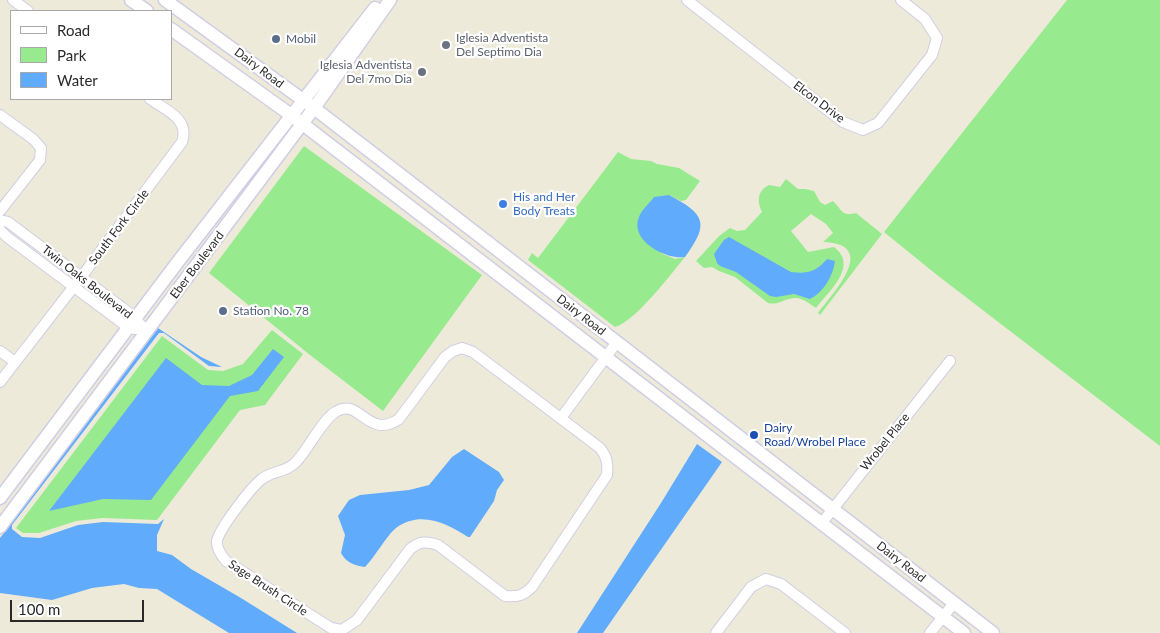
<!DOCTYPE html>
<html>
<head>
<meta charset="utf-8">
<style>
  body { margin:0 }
  #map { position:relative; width:1160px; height:633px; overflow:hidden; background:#edead9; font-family:Lato,sans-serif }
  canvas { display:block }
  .legend { position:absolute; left:10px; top:10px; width:162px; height:90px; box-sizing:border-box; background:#fff; border:1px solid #a9a9a9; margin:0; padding:6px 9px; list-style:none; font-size:15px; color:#292929 }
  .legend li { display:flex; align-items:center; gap:10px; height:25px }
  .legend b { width:25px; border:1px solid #a9a9a9 }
  .scale { position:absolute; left:10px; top:600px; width:134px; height:22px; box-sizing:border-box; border:2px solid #292929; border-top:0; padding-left:6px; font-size:15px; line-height:18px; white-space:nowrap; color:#292929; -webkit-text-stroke:4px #fff; paint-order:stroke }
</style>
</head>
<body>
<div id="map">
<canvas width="1160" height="633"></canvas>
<ul class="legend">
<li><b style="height:6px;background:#fff"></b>Road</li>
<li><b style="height:14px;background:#98ea8f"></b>Park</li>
<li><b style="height:14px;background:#60abfb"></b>Water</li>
</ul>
<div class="scale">100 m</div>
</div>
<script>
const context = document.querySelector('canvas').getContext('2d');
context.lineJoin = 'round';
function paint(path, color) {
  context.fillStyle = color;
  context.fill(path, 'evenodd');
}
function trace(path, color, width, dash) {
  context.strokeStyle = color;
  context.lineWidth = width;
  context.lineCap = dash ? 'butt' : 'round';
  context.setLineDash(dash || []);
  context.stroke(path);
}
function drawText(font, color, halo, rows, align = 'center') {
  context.font = font + ' Lato,sans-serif';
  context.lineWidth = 4.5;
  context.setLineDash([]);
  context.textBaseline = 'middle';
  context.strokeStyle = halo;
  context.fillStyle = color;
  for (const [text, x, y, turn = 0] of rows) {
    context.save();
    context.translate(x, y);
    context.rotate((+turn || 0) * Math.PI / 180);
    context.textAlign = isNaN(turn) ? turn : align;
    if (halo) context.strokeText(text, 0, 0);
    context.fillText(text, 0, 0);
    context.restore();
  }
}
const green = new Path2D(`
  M1067,0h93v446l-223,-171 -53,-43z
  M304,146l178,129 -99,136 -73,-56 -101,-82z
  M618,152l13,7 20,2 6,3 22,4 21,13 -14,19 -5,1 -12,-6 -8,58 14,6 10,-2c-15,18 -49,64 -70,70l-87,-67 4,-7 6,5z
  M786,179l12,10h7l9,2 6,11 5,3 8,-4c9,9 9,16 23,12l26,21 -62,81 -2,-2c15,-20 62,-69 5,-71l10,-9 -7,-9 -15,-10 -20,17 17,21 26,-5c25,19 -5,44 -18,61 -6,-4 -12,-9 -19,-10 -11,-1 -19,8 -29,5l-33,-26 -16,-6 -7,-4 -8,1 -8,-7 23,-25 11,-8 7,3 8,-1 17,-18c-5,-11 -5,-21 7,-27l11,2z
  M272,330l31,24 -38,51 -25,5 -83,110 -55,-2 -26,3 -37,12h-16l-7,-5 146,-192 46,34 15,1 20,-7z`);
const water = new Path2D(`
  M669,195c36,19 41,28 16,62 -18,3 -53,-15 -47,-37 2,-9 11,-16 16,-23z
  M729,237l62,35c16,2 25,0 36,-13l8,2c-2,15 -11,31 -25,38l-16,-5 -18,3 -6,-1 -34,-24 -16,-6 -3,-3 -3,-9 10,-14z
  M158,328l43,29 21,10 -13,-1 -45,-33h-5l-147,192v4l10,8 18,1 38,-13 25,-3 55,2 6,-5 -7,16v16l15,4 19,14 50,29 56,35h-68l-72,-44 -18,-1 -15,-4 -32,4 -40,12 -52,-7v-55z
  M273,349l11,8 -26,34 -28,5 -79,104 -48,-1 -54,12 117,-153 36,27 27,1 23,-11z
  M697,444l25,18 -119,171h-26l84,-130z
  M464,449l35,23 5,8 -7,10 -3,11 -24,36h-2c-21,-14 -48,-27 -72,-9 -9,7 -21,29 -31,39 -12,-2 -18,-4 -24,-14l4,-18 -7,-19 11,-16 11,-5 49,-5 20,-5 23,-28z`);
const minor = new Path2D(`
  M13,0l15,11
  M687,0l156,122 20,8 15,-7 54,-68 5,-17 -12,-19 -24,-19
  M0,115l33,24 8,9 -1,12 -40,51
  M0,220l8,2 120,90 19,19
  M0,230l7,7 122,91 7,1
  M462,348l11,4 127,96c7,9 8,15 7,27l-75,112c-9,9 -15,10 -27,9l-67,-51c-12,-4 -18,-4 -28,4l-53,71 -15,10 -11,-2 -105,-67c-5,-6 -10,-13 -9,-20 2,-12 35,-55 45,-62 10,-8 25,-7 34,-17 12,-12 27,-44 41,-51 23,-13 31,29 62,8l46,-62 8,-6z
  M0,351l15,11
  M0,382l82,-106 100,-134c8,-23 -16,-32 -32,-43
  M561,418l56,-76
  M821,524l129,-163
  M716,633l35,-46 15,-8 15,5 64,49
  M930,633l24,-30`);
const tertiary = new Path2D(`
  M131,0l16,11
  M165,0l149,108 679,525
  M171,29l120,86 673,518
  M0,498l177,-235 198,-255
  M0,527l314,-419 76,-108`);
const markers = [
  [276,39,5,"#5c6f8a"],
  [446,45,5,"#6b7280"],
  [422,72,5,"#6b7280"],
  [503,204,5,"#3f7fe0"],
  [223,311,5,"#5c6f8a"],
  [754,435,5,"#1a4fb4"]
];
const worshipNames = [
  ["Iglesia Adventista",456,38],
  ["Del Septimo Dia",456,52],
  ["Iglesia Adventista",412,65,"right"],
  ["Del 7mo Dia",412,79,"right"]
];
const serviceNames = [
  ["Mobil",286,39],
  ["Station No. 78",233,311]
];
const streetNames = [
  ["Dairy Road",259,68,37],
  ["Elcon Drive",819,102,37],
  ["South Fork Circle",119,227,-53],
  ["Eber Boulevard",197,265,-53],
  ["Twin Oaks Boulevard",87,282,38],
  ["Dairy Road",581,315,38],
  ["Wrobel Place",885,442,-51],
  ["Dairy Road",901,562,38],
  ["Sage Brush Circle",268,588,33]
];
const shopNames = [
  ["His and Her",513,197],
  ["Body Treats",513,211]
];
const transitNames = [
  ["Dairy",764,428],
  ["Road/Wrobel Place",764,442]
];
paint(green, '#98ea8f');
paint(water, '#60abfb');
trace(minor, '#d0cee4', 12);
trace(tertiary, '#d0cee4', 15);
trace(minor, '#fff', 10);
trace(tertiary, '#fff', 12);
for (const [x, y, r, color] of markers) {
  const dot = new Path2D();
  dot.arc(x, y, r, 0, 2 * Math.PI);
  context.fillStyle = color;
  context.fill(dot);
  trace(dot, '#fff', 2);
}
drawText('12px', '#5b616d', '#fff', worshipNames, 'left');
drawText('12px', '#4e5e75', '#fff', serviceNames, 'left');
drawText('12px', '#292929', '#fff', streetNames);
drawText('12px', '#366cbe', '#fff', shopNames, 'left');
drawText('12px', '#164399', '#fff', transitNames, 'left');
</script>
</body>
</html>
